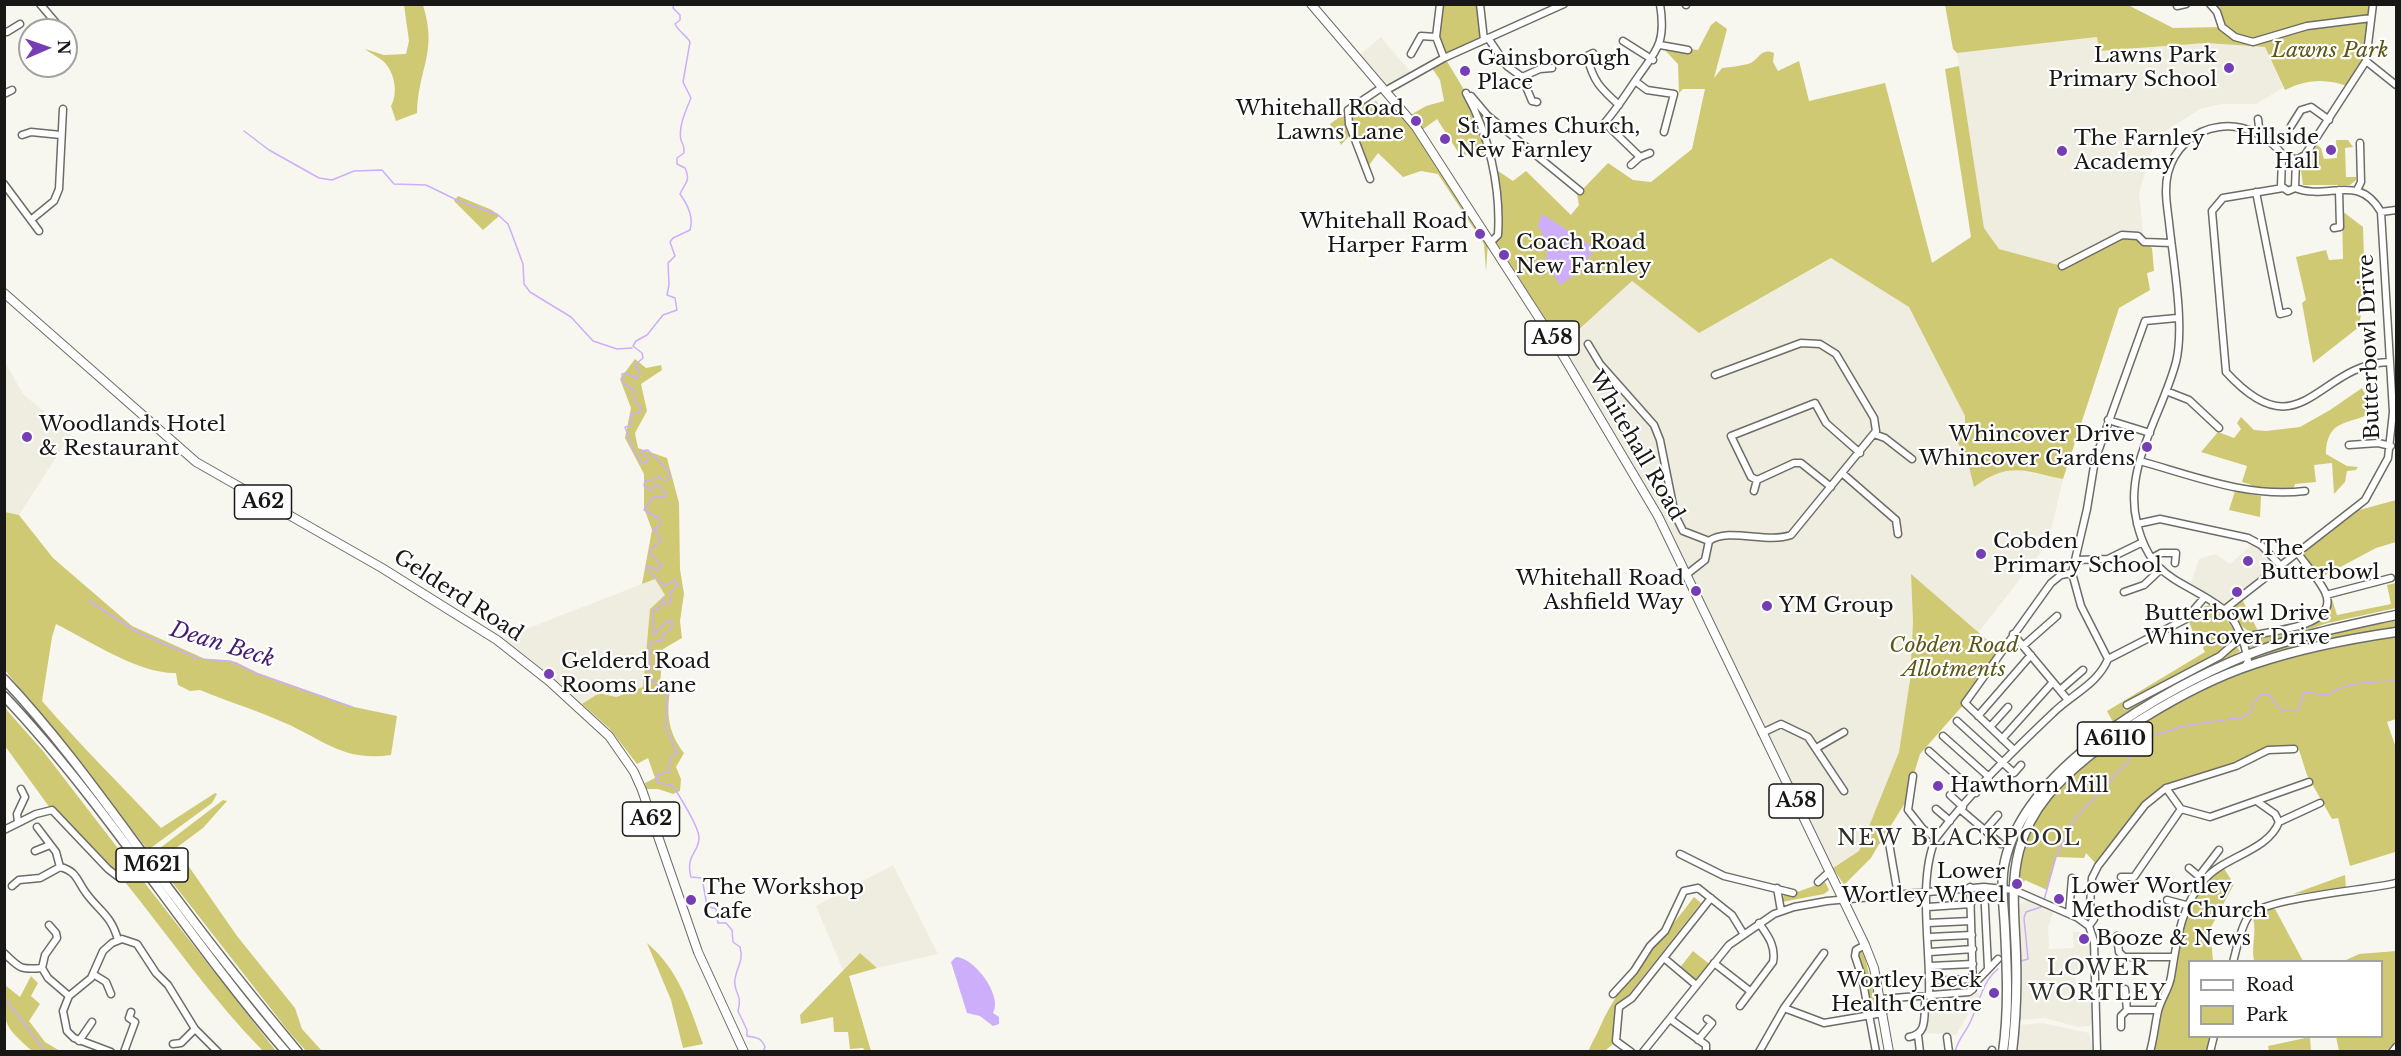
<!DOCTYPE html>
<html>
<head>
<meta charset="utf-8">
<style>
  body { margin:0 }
  #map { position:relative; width:2401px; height:1056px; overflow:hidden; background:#f7f7f0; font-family:"Libre Baskerville",serif }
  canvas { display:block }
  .frame { position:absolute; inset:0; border:6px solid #171715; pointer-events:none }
  .legend { position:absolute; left:2188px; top:960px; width:195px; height:78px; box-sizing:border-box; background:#fff; border:2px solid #a2a2a1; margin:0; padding:8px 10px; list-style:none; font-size:18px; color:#171715 }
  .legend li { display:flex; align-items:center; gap:12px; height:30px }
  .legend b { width:30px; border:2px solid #a2a2a1 }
  .north { position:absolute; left:18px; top:18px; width:60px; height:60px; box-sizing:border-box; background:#fff; border:2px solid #a2a2a1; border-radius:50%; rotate:88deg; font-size:16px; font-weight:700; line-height:24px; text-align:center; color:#171715 }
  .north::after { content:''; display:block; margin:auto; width:21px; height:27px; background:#753eb5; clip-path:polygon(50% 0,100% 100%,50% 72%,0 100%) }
</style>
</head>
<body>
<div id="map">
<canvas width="2401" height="1056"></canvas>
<div class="frame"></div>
<ul class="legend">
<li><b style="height:8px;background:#fff"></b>Road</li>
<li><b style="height:16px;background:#cfc973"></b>Park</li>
</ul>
<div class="north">N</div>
</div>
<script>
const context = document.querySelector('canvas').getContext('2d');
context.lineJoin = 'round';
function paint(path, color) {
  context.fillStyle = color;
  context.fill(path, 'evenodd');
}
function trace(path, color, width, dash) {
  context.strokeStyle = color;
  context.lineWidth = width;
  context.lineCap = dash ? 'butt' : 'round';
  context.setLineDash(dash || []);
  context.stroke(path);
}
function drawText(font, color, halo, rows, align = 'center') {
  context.font = font + ' "Libre Baskerville",serif';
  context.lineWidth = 4.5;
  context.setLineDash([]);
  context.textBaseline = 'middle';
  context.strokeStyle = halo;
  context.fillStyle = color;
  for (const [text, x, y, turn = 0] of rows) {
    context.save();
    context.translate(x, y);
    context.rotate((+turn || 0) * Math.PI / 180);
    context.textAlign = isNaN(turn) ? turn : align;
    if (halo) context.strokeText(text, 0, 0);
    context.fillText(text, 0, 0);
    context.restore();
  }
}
const built = new Path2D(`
  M1381,37l32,38 -28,16 -29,-33z
  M2097,37l3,14 106,-8 59,4 18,41 -27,16h-34l-22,5 -44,28 -17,56 5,49 -82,24 -63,-17 -15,-21 -27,-175z
  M1832,258l78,49 55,109v12l-10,7 13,28 6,24 18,-14 20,-4 51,10 -15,64 -70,90 -67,-58 2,47 -3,59 -11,71 -40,99 -26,17 -144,-296 -60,-116 -67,-110 70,-65 67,52z
  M4,360l19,34 48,40 -52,81 -14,-3z
  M2256,541l24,24 -55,44 -35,-24 9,-26 17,-5 14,10z
  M655,579l10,16 -15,14 -7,78 -27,10 -17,-4 -17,11 -53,-46 -26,-20z
  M893,865l45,89 -61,14 -17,-15 -17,17 -27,-64z
  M2028,899l26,11 -6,17 1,22 25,-1 -1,-16 17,1 1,36h-16l1,26h15l1,27 -3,4 -11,1 -33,-9 -25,2 -4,-112z
  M1978,992l2,4 -9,8 -3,10 -12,21 -32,-2 4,-34 36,-2z
  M2043,1023l46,10 4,18h-77l3,-26z`);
const green = new Path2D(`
  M2110,4l20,2 43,22 48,-1 -10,-22h159l-4,56 -16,26c-23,-9 -43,-8 -65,3l-20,-43 -59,-4 -107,8 -2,-14 -140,16 -4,-4 -8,-44z
  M404,5h19c15,48 -5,63 -6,108l-21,8 -5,-15c7,-12 4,-31 -5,-42 -5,-6 -15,-10 -21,-15l19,6 22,-1 3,-13z
  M1440,5h40l4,35 -39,18 21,35 23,62h-29l-23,-36 -18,13 -12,-15 19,-11 18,-5 -4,-21 -10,-15 14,-7 -6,-11z
  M1716,21l11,8 -13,49 8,-10c9,-1 18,-2 26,-4 11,-3 12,-17 26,-11l-1,9 5,9 21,-10 10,40 76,-18 47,180 39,-26 -26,-168 14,-3 25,162 15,21 63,17 60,-31 16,1 14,12 2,23 -7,2 3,17 -31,18 -56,171c-40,-8 -54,-18 -89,8l-6,-24 -14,-28 11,-7v-12l-56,-109 -78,-49 -132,75 -67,-52 -70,64 -68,-106 4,-4 -6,-68 21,14 13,-10 45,44 8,-10 -3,-16 5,2 27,-28 25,17 18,2 41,-33 13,-60h-22l-4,4 -1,-29 -18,-19 38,5 13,-25z
  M1367,97l4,7 5,-3 9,12 9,-6 20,24 74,112 -2,28 -2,-27 -46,-70 -17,-3 -18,6 -25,-24 -11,15 -16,-34 -10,11 -11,-21z
  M2336,140h12l5,7 -8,1 1,29h10v3l-6,5h-47l-2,-14 16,-26 4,3 3,11 13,-1z
  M458,196l34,14 7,6 -16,14 -29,-29z
  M2342,211l21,16 2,61 -6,39 -46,36 -11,-60 4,-3 -10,-43 30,-7 3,10 14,-1z
  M635,359l11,9 15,-3 1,5 -21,14 6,27 -12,22 3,15 29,10 12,45 1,66 4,25 -4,27 2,17 -19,11 -3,35 10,7c-4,24 -1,43 14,62l-8,14 5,12 -1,12 -7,3 -15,-5h-12l-1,-6 10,-5 -7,-20 -11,6 -27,-35 -28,-25 17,-11 17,4 27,-10 7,-78 15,-14 -10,-16 -13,5 10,-54 -8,-22v-34l-19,-36 6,-30 -11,-29z
  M2362,388l12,23c-22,15 -47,5 -48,43l21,12 11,1 -2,3 -9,1 -2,11 -11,12 -2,-31 -18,2 2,17 -21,2 -2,6 -41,-1v-4l-10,-3 5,-16 -46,-14 17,-20 16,6 7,-9 -4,-6 4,-6 13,13 12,1 34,-4 30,-17z
  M2235,491l26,5 -1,21 -31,-7z
  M2396,500v42l-20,6 -60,32 -19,-28 55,-40z
  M5,512l14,3 34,43 79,68 73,33 31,3 22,11 96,34 43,9 -6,39c-51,7 -70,-18 -113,-35 -25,-11 -52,-19 -78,-30l-10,1 -12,-6 -2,-12c-37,1 -86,-32 -120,-49l-4,13 -10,64c38,44 79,84 119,127l54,-35 2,1 -5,9 -64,47 -143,-180z
  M1911,574l90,78 -36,51 -45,51 -15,49 -15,24v14l-11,3 -8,14 -27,27 -11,-17 26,-17 40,-99 11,-72 3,-58z
  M2396,583v25l-68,15 -78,25 -1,-2 3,-7 25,-4 40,-14 5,-4 9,-21 6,19 54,-11 -4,-19z
  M2242,599l16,32 -1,1c-14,1 -22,-13 -23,-26z
  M2211,605l11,8 13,19 -3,10 -10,9 -99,55 1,4 112,-64 4,5 -6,4 1,3 -121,66 -7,-13 98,-59 -2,-4 6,-16h-16l-4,-10 16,-16z
  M2396,618v11l-140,27 63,-21z
  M2396,635v84l-9,3 9,26 -1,104 -45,14 -12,-48 -6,1 -25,-44 -9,-28c-25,-1 -42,11 -65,19 -21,8 -44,12 -65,22 -30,13 -51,52 -70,78l-12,-13 -2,5 -28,-1 -9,33 -22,-10 -6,13 -5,-3 2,-25 21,-53 24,-30 78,-60 106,-55z
  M4,707l39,44 87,113 -9,8 -7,-1 -57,-61 -7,-2 -45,-62z
  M223,800l4,1 -24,27 -27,20 61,88 58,72 7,21 20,22h-16l-17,-19 -138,-177z
  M2221,864l13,20 -24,45 3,32 -23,1v74l23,1 -3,14 -60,1 8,-42 13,-31 15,-74z
  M133,868l143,183h-13c-51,-52 -92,-112 -138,-169l-1,-7z
  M2345,875l1,14 -53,5z
  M1825,882l4,8 -5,4 -42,8 2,-8 12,2 1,-4z
  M1694,897l7,6 -82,104 -3,34 -11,10 -17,1c3,-9 9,-17 12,-25 21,-48 63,-88 94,-130z
  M2274,907l29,54h-49c-3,-15 3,-28 -1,-43l5,-5z
  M647,943c32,27 42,62 56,101l-20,4 -12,-48z
  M1693,951l19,15 -16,19 -18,-15z
  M1859,951l5,2 13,56 -5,4 -15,-59z
  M2396,951v91l-10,9h-47l-3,-14 46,-1v-74l-38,-1 15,-7z
  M860,953l17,15 -28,8 22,75h-6l-2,-3 -13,1 -2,-17h-14l-1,-15 -32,7 -1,-9z
  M31,976l7,7 -7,13 9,8 -11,17 16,21 15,9h-28c-30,-27 -28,-26 -27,-66l15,12z
  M2310,1037l1,14h-42l-1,-5z`);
const water = new Path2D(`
  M1542,214l53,34 -16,24 -19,13 -14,-22 1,-19 -9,-19z
  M956,957c19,1 47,39 37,56l6,4v7l-6,2 -13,-10 -13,-3 -16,-51z`);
const stream = new Path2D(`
  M674,4l-1,4 7,7v5l-5,4c4,8 11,11 15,18l-7,40 8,16c-5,12 -13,29 -10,42 2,6 4,6 3,13l-7,5v6l8,4c6,13 0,15 -5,26 8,11 14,23 10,36l-17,8 -3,4 5,14 -7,7 1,22 -2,10 8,3 2,12 -14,5 -16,20 -11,6 -3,5 9,7 1,5 -8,7 5,8 -3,6 -11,-6 -4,1 1,9 11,7 1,11 6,7 -1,4 -8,2 -1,12 -6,1c5,14 8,27 19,37l4,-4 -7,-9 7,-1 21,22 1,6 -4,3 -7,-5 -6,4h-8l-1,6 7,5 2,-5 5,-1 6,5 2,7h-13l-9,13 16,9 -1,8 -5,2 7,12 -10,8 -1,5 12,11 -4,5 -11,-4 1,5 17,15 9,-6 4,4 -8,9 1,8 -5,4 -3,-6 -4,9 -6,3 1,24 12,-13 6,-2v8l-9,6v6l-13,2v36l17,15 -1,36 11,24 -6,3 -2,16 -12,3v7l16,4c7,11 25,40 26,51 1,15 -14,17 -8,40l11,1 5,28 9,3 2,14h8l6,7 1,12 7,5c4,14 -3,19 -5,32 -2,14 8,15 3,32l9,19v6c9,2 14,1 18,11l-2,5
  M244,131l25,19 50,28 13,2 22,-9 28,-1 12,14 32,1 35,17 36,12 11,10 5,13 10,27 1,20 6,8 41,25 22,24 24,8 15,-1
  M89,601l48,31 62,27 31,2 28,13 94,33
  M2044,900l12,-43 17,-36 56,-61 4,-16 4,-3 47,-15 59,-9 7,-4 3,-10 9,-9h6c13,13 7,19 30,17l6,-19 23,3c22,-14 44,-13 69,-14
  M2021,961l7,-2 -4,-41 2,-6 15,-5 1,-3
  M5,999l41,53
  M1955,1052c4,-16 12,-20 17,-34 8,-17 10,-36 26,-49`);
const minor = new Path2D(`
  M40,4l22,26
  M1440,4l-4,33 8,21
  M1480,4l4,36
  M1686,4v1
  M2210,4l7,8 5,15 13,10 18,5 54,-16 64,-8
  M2177,6l9,-2
  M4,31l3,1 13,-8
  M1488,38l19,28 15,11 18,-8 12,-1
  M1623,41l30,19
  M1660,45l28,5
  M1593,53l-6,3c6,25 13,32 32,49
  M1411,54l10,-18 15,1
  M2366,61l30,24
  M1522,77l10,24 5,1
  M1635,81l12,9 27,4 -10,38
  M1385,91l59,-33 120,-54
  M1466,93c23,41 35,95 32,142l-8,8
  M4,94l8,-4
  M1469,97l2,-1 16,19 93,76
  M2258,119l2,16
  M1605,123l35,34 10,-4
  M2291,126l10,-16 10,-3 18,13
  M1599,129c13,-13 23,-29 34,-45 21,-32 34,-37 27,-80
  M22,135l9,-3 30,3
  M2289,156l7,4 -1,28 -7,3 -7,-5 1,-27z
  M2296,160l9,-5 61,-94 7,-57
  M1631,165l9,-8
  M1370,179l-21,-55 -1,-14 33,-22
  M4,184l35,47
  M2283,188l-60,10 -11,13 14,161c75,82 91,-8 163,-10
  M2357,190l4,-8 -1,-39
  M2256,192l24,122 8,-2
  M2381,212l15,-2
  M32,219l22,-18 5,-12 4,-80
  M2334,228l6,-1 -1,-37
  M2062,266l60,-31 16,1 6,6 27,1
  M1588,344l12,20 54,61 6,15 15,75 8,16 26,10
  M2166,391l23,9 30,28
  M2108,420l42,13
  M1874,434l11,4 27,21
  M2349,445l29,-2 13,3
  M2140,461c54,15 108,37 165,30
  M1842,473l54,47 2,14
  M1831,487l-30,-24h-7l-37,17 -6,-3 -20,-41 84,-33 11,20 34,30
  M1754,491l3,-11
  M2137,524l23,-5 88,19 13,7 19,20
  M2152,558l9,-5h15l-1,10
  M2076,560l32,-1 35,-17
  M1686,575l19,-15 4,-19c20,-14 57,3 82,-6l85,-104 -2,-13 -38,-64 -16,-10 -19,-1 -86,32
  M2124,592l20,-7 17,-16
  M2326,595l65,-17
  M2225,609l140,-109 23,-42 5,-46 -12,-200c-23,-40 -53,-11 -86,-24
  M2013,634l55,66
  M2023,646l34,-30
  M2108,659l-27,-53 -9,-33 15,-64 8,-49 50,-139 32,-3
  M2108,659l78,-40 18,-21
  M2245,667l3,-6c-3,-17 -11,-42 -25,-52 -39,-30 -72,-27 -86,-86 -14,-56 25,-108 39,-161 9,-36 -3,-101 -7,-140 -2,-16 -5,-33 -1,-49 6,-24 26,-43 51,-46 26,-4 50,10 66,30
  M2060,690l23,-20
  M2127,705l93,-49c9,-8 14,-14 26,-19 17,-6 93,-8 80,-43 -6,-14 -20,-29 -29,-42
  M1978,716l53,-61
  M1957,721l57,52 7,-8
  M1990,727l18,-20
  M1762,733l19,-9 27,13 36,54
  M1943,736l46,41
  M2002,739l51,-57
  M1818,747l26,-15
  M2014,750l-49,-47 86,-120 10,-8 11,-2
  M1929,751l47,42
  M1913,776l-5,34 15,19 13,9
  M2166,788l15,21 29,8 99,-35
  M1950,795l13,12
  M1936,809l14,12
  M1961,810l40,34
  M18,822l-1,-8 8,-17 -4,-8
  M2279,822l41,-19
  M37,827l19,25 4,15
  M4,830l32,-16 16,-4 56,59 9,7 4,-2
  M1985,830l13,-15
  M1889,843l9,52
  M35,851l15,-6
  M1680,854l44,22 69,17
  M2189,868l12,10
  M2199,876l20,-26
  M2121,877h13l47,-68
  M1818,882l11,-10
  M12,886l7,-6 21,-2 20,-11c17,4 17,14 26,26 14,19 25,22 32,47
  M1984,887l4,81
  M1777,888l4,23
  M2167,900l19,5
  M1928,907l43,-3
  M2069,914l3,-36
  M1928,923l43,-2
  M49,925l7,8 1,5 -12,17 -3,13 6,10 21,18
  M2089,926l5,-7 -4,-15 2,-26 6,-12 47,-61 21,-17 70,-22 32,-16 26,-1
  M2117,936l2,16 5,5h49
  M1929,937l43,-2
  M1865,945l-9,5 -1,6 7,21 14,75
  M1930,952l43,-3
  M4,953c16,15 15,17 38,15
  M1664,958l32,27
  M2233,962c4,-14 7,-33 15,-45 12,-19 121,-27 148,-34
  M1714,963l36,28
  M1930,966l43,-2
  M93,974l13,8 5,12
  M1930,981l44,-2
  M1974,984l24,-25
  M2125,989l2,21
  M1613,994l21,-23 16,-25 15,-15 19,-40 14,-3 34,27 11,18
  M1929,996c2,-47 -12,-117 7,-158 34,-45 76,-86 117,-125 19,-19 44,-28 55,-54
  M1881,999l88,-7 4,-3 -3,-102
  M1740,1006l33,-44c3,-16 -5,-26 -14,-39
  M1784,1008l40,15 59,-10
  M1670,1019l36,26v7
  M2121,1027v-11l6,-6h31
  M1918,1035l2,17
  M1909,1037c18,-3 15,-18 16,-34
  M1947,1037l2,15
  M1698,1040l14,-17 -5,-4
  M79,1041l13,-19
  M173,1044l8,-1 14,-14
  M111,1052l-37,-14 -7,-7 -4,-20 6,-15 22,-18 12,-27 9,-8 10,-4 15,5 19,29 12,12 27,44 23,23
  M124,1052l11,-30 -6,-4 2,-6
  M1631,1052l-15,-11 3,-34 13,-9 79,-100
  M1643,1052l86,-107 45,-31 20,-7 33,-6 157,-14 30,3 64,28 11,8 5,15 3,111
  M1759,1052l25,-44 40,-55
  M1991,1052l1,-2
  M2150,1052c4,-14 5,-28 8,-41 3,-12 11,-22 13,-34 6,-36 9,-70 34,-98 20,-23 63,-28 74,-57l-4,-8 -17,-12
  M2210,1052l4,-16
  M2392,1052l4,-5`);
const major = new Path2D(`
  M1311,4l105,123 143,222 99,167 207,429 9,23 15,84
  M4,293l192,169 186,106 115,72 52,41 60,55 25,36 8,18 56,162 46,100`);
const highway = new Path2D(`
  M4,679c65,69 118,148 175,223 38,51 78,101 119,150
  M4,696c104,110 183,242 282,356
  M2003,1052c6,-42 4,-82 2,-123 -1,-22 -5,-46 0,-68 21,-94 159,-172 242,-206 48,-19 99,-29 149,-40
  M2012,1052c4,-32 5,-64 4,-96 -1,-35 -6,-70 3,-105 5,-20 16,-40 29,-56 44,-52 142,-110 206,-131 47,-16 94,-25 142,-32`);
const markers = [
  [2229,68,6,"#753eb5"],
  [1465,71,6,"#753eb5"],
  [1416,121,6,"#753eb5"],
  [1445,139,6,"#753eb5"],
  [2331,150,6,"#753eb5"],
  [2062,151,6,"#753eb5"],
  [1480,234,6,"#753eb5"],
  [1504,255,6,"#753eb5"],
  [27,437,6,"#753eb5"],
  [2147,447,6,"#753eb5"],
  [1981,554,6,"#753eb5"],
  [2248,561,6,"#753eb5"],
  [1696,591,6,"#753eb5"],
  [2237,592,6,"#753eb5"],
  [1767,606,6,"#753eb5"],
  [549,674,6,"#753eb5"],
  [1938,786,6,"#753eb5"],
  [2017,884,6,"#753eb5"],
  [2059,899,6,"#753eb5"],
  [691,900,6,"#753eb5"],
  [2084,939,6,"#753eb5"],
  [1994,993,6,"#753eb5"]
];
const shields = [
  [1552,338,54],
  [263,502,57],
  [2115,739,75],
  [1796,801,54],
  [651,819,57],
  [152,865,72]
];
const shieldNames = [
  ["A58",1552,338],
  ["A62",263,502],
  ["A6110",2115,739],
  ["A58",1796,801],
  ["A62",651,819],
  ["M621",152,865]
];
const parkNames = [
  ["Lawns Park",2330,51],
  ["Cobden Road",1954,646],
  ["Allotments",1954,670]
];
const poiNames = [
  ["Lawns Park",2217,56,"right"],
  ["Primary School",2217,80,"right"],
  ["Gainsborough",1477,59],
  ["Place",1477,83],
  ["Whitehall Road",1404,109,"right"],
  ["Lawns Lane",1404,133,"right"],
  ["St James Church,",1457,127],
  ["New Farnley",1457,151],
  ["Hillside",2319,138,"right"],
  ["Hall",2319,162,"right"],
  ["The Farnley",2074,139],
  ["Academy",2074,163],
  ["Whitehall Road",1468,222,"right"],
  ["Harper Farm",1468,246,"right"],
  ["Coach Road",1516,243],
  ["New Farnley",1516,267],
  ["Woodlands Hotel",39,425],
  ["& Restaurant",39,449],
  ["Whincover Drive",2135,435,"right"],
  ["Whincover Gardens",2135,459,"right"],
  ["Cobden",1993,542],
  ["Primary School",1993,566],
  ["The",2260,549],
  ["Butterbowl",2260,573],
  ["Whitehall Road",1684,579,"right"],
  ["Ashfield Way",1684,603,"right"],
  ["YM Group",1779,606],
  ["Butterbowl Drive",2237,614,"center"],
  ["Whincover Drive",2237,638,"center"],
  ["Gelderd Road",561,662],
  ["Rooms Lane",561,686],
  ["Hawthorn Mill",1950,786],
  ["Lower",2005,872,"right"],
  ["Wortley Wheel",2005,896,"right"],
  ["Lower Wortley",2071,887],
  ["Methodist Church",2071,911],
  ["The Workshop",703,888],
  ["Cafe",703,912],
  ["Booze & News",2096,939],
  ["Wortley Beck",1982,981,"right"],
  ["Health Centre",1982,1005,"right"]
];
const streetNames = [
  ["Butterbowl Drive",2370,347,-92],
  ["Whitehall Road",1636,446,60],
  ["Gelderd Road",458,596,33]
];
const waterNames = [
  ["Dean Beck",222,645,17]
];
const neighbourhoodNames = [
  ["NEW BLACKPOOL",1959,839],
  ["LOWER",2098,969],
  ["WORTLEY",2098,994]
];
paint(built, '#eeeddf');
paint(green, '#cfc973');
paint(water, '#ccaefb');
trace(stream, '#ccaefb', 1.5);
trace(minor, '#6d6d67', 9);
trace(major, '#6d6d67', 10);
trace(highway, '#6d6d67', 11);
trace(minor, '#fff', 6);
trace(major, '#fff', 8);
trace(highway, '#fff', 8);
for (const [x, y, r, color] of markers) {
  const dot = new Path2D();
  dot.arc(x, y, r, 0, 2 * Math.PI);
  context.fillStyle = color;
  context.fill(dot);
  trace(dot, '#fff', 2);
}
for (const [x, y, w] of shields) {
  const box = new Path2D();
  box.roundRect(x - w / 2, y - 17, w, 34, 4.5);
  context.fillStyle = '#fff';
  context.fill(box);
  trace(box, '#171715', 1.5);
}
drawText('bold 20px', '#171715', null, shieldNames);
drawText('italic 21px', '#5d5715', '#fff', parkNames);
drawText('21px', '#171715', '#fff', poiNames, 'left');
drawText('21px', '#171715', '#fff', streetNames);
drawText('italic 22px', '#461b72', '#fff', waterNames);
context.letterSpacing = '1.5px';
drawText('22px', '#2f2f2a', '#fff', neighbourhoodNames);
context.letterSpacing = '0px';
</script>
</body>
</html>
